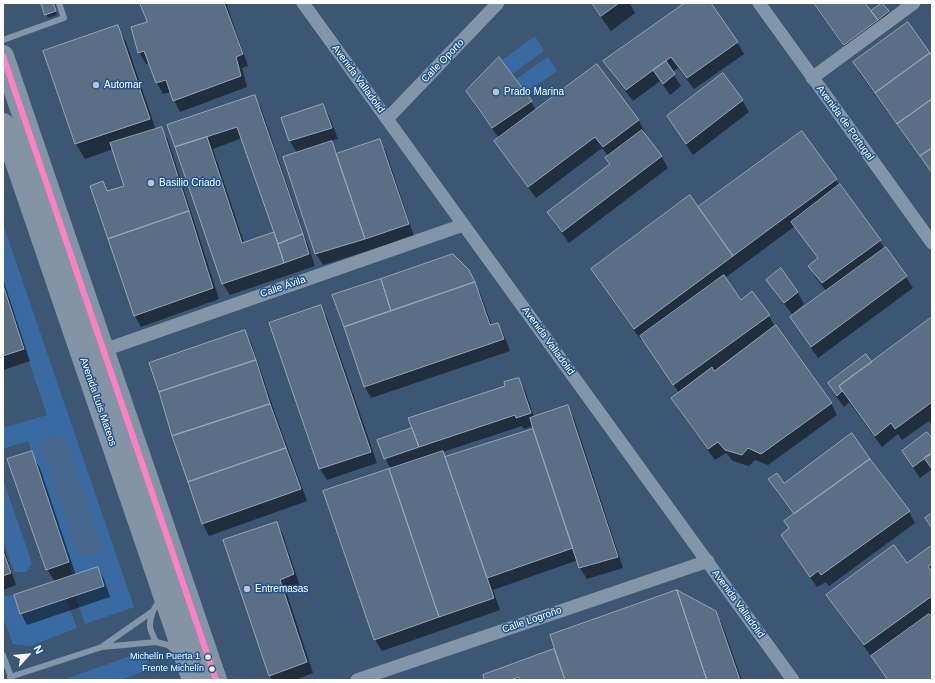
<!DOCTYPE html>
<html>
<head>
<meta charset="utf-8">
<style>
  body { margin:0 }
  #map { position:relative; width:935px; height:683px; overflow:hidden; background:#3c5674; font-family:Arial,sans-serif }
  canvas { display:block }
  .frame { position:absolute; inset:0; border:4px solid #fff; pointer-events:none }
  .north { position:absolute; left:8px; top:635px; width:40px; height:40px; -webkit-text-stroke:3px #24548c; paint-order:stroke; rotate:63deg; font-size:11px; font-weight:700; line-height:16px; text-align:center; color:#fff }
  .north::after { content:''; display:block; margin:auto; width:14px; height:18px; background:#fff; clip-path:polygon(50% 0,100% 100%,50% 72%,0 100%) }
</style>
</head>
<body>
<div id="map">
<canvas width="935" height="683"></canvas>
<div class="frame"></div>
<div class="north">N</div>
</div>
<script>
const context = document.querySelector('canvas').getContext('2d');
context.lineJoin = 'round';
function paint(path, color) {
  context.fillStyle = color;
  context.fill(path, 'evenodd');
}
function trace(path, color, width, dash) {
  context.strokeStyle = color;
  context.lineWidth = width;
  context.lineCap = dash ? 'butt' : 'round';
  context.setLineDash(dash || []);
  context.stroke(path);
}
function drawText(font, color, halo, rows, align = 'center') {
  context.font = font + ' Arial,sans-serif';
  context.lineWidth = 3;
  context.setLineDash([]);
  context.textBaseline = 'middle';
  context.strokeStyle = halo;
  context.fillStyle = color;
  for (const [text, x, y, turn = 0] of rows) {
    context.save();
    context.translate(x, y);
    context.rotate((+turn || 0) * Math.PI / 180);
    context.textAlign = isNaN(turn) ? turn : align;
    if (halo) context.strokeText(text, 0, 0);
    context.fillText(text, 0, 0);
    context.restore();
  }
}
const green = new Path2D(`
  M535,36l9,15 -32,23 -10,-14z
  M548,57l9,14 -31,21 -10,-13z
  M3,224l131,383 -49,17 -10,-28 29,-10 -6,-19 -25,8 -45,-134 -25,8v-21l44,-13 -44,-130z
  M3,480l29,83 -6,9h-12l-11,-32z
  M14,595l6,19 46,-16 11,30 -47,18 -17,-2 -10,-27v-20z
  M144,651l6,18 -30,11h-57z`);
const water = new Path2D(`
  M64,434l39,117 -24,8 -40,-117z`);
const shadow = new Path2D(`
  M42,3h11l4,12 -9,3z
  M141,3h85l22,63 -6,2 5,19 -67,25 -6,-12 -3,-8 -8,2 -6,-11 -8,-20 -3,1 -7,-12 9,-29z
  M591,3h40l-1,1 5,9 -24,18z
  M686,3h24l27,39 7,12 -50,35 -16,-21 -6,4 9,14 -11,9 -10,-14 -27,20 -22,-29 -6,-11z
  M813,3h51l7,9 11,-8 8,11 -39,41z
  M117,27l9,15 30,88 5,-2 7,12 51,159 -78,28 -6,-11 -44,-130 12,-4 5,10 17,-6 -12,-37 -28,10 -9,-15 -32,-92z
  M499,58l32,44 5,8 61,-45 42,56 6,11 -1,1 17,23 7,12 -99,75 -14,-19 -7,-11 62,-48 -4,-6 3,-2 -7,-9 -66,50 -34,-46 -7,-11 4,-3 -23,-31 -9,-15z
  M932,58v115l-72,-99 -6,-11z
  M255,97l6,11 54,158 -85,29 -7,-11 -54,-158zM242,138l34,95 -32,10 -31,-94z
  M742,100l7,12 -56,43 -18,-27 -7,-12z
  M322,105l7,11 9,23 -7,2 7,13 41,-14 7,12 28,84 -91,29 -7,-11 -32,-96 13,-5 -7,-12z
  M802,133l78,108 5,9 1,-1 20,28 7,11 -95,70 -20,-29 -7,-12 36,-25 -11,-14 -7,-12 9,-7 -23,-33 -70,52 16,23 11,-9 17,24 6,11 56,76 6,12 -69,50 -13,-5 -6,6 -16,-5 -7,-8 -11,7 -36,-50 -7,-11 7,-6 -36,-54 -2,1 -42,-59 -7,-12 106,-61z
  M781,270l17,23 6,11 -12,10 -18,-23 -6,-11z
  M469,271l12,24 11,31 6,-2 6,11 6,16 -139,47 -6,-11 -31,-92z
  M3,279l27,82 -27,9z
  M320,306l7,12 50,145 -50,17 -7,-11 -50,-146z
  M932,318v107l-3,-4 -27,19 -4,-6 -16,13 -33,-45 -5,5 -9,-12 -6,-11 43,-21z
  M245,331l6,11 25,74 31,85 -98,35 -6,-12 -30,-88z
  M518,379l7,11 9,27 33,-10 7,11 49,150 -36,11 -7,-11 -2,-8 -85,30 7,20 -118,41 -7,-11 -51,-149 67,-22 -6,-11 28,-29 93,-43zM522,426l2,3 9,-3 1,4 -88,28 -3,-6z
  M852,434l57,78 6,11 -86,63 -3,-4 -9,5 -28,-40 1,-19 4,-13 -18,-24 -7,-11 15,4z
  M932,440v30v-1l-12,9 -10,-15 -7,-12z
  M31,453l9,15 36,107 22,-7 6,11 6,18 -83,28 -6,-12 34,-31 -8,-13z
  M277,523l6,12 17,51 -14,5 27,82 -18,7h-23l-2,-4 -46,-136z
  M3,546l13,39 -13,5z
  M932,546v66l-3,3 3,4v61h-44l-9,-12 -7,-12h-1l-37,-50 -7,-11 79,-30z
  M715,612l7,12 20,56h-257l-1,-5 72,-26z`);
const building = new Path2D(`
  M41,3h12l3,8 -11,4z
  M140,3h84l19,51 -7,3 5,19 -68,25 -7,-21 -10,3 -12,-32 -6,2 -7,-26 16,-5z
  M592,3h27l-18,13z
  M685,3h26l27,39 -51,36 -16,-21 -45,33 -23,-29z
  M814,3h51l13,17 -34,25z
  M882,3l7,8 -11,9 -7,-9z
  M908,22l22,31 -55,40 -22,-31z
  M118,25l32,94 -75,25 -32,-93z
  M930,53l2,3v43l-35,25 -22,-31z
  M499,57l33,44 -40,27 -26,-37z
  M666,61l9,13 -12,10 -10,-14z
  M597,64l42,56 -36,27 -8,-10 -67,50 -34,-46z
  M723,73l20,27 -57,44 -19,-28z
  M255,95l48,139 -25,10 -41,-117 -62,20 -8,-22z
  M932,99v49l-12,8 -23,-32z
  M323,104l9,24 -43,13 -8,-23z
  M162,127l27,84 -81,28 -18,-53 13,-5 4,10 17,-5 -14,-43z
  M642,130l20,26 -100,76 -15,-20 63,-48 -5,-6z
  M802,131l35,48 -104,77 -35,-49z
  M207,137l35,106 32,-11 10,31 -62,21 -47,-137z
  M380,139l29,85 -44,15 -29,-85z
  M332,141l33,98 -50,15 -32,-97z
  M932,148v25l-12,-17z
  M840,184l41,56 -59,43 -14,-17 10,-8 -27,-36z
  M690,195l43,61 -99,73 -43,-60z
  M189,211l24,77 -79,28 -26,-77z
  M303,234l6,20 -25,9 -6,-19z
  M886,247l21,29 -96,71 -21,-30z
  M453,254l16,16 6,12 -84,29 -10,-32z
  M781,268l17,24 -14,11 -18,-23z
  M724,275l17,25 11,-9 18,24 -97,70 -33,-49z
  M381,279l10,32 -47,16 -12,-32z
  M475,282l15,43 8,-2 6,16 -140,48 -20,-60z
  M3,285l21,64 -21,7z
  M321,305l50,147 -52,17 -50,-146z
  M932,317v85l-37,27 -4,-6 -16,13 -36,-50z
  M776,325l56,78 -71,51 -13,-6 -6,7 -17,-5 -7,-8 -10,7 -37,-51 41,-31 2,4z
  M245,330l11,30 -97,32 -10,-29z
  M866,354l6,8 -33,24 3,5 -5,5 -9,-13z
  M256,360l14,44 -98,32 -13,-44z
  M519,378l12,35 -15,5 -1,-3 -96,32 -11,-29 97,-32 -1,-4z
  M270,404l16,44 -98,34 -16,-46z
  M568,405l50,152 -39,11 -46,-139 -3,-11z
  M412,428l7,19 -35,12 -7,-19z
  M533,429l40,119 -86,30 -42,-121z
  M927,432l5,6v15l-19,14 -11,-16z
  M852,433l18,26 -76,55 -26,-35 9,-6 7,10z
  M286,448l15,41 -99,35 -14,-42z
  M32,451l37,111 -23,8 -39,-111z
  M443,451l51,147 -55,19 -50,-148z
  M932,453v16l-8,-11z
  M870,459l40,52 -89,64 -3,-4 -8,6 -29,-42 8,-7 -5,-7z
  M389,469l50,148 -65,23 -51,-149z
  M932,513v15l-7,-10z
  M277,522l17,52 -14,6 27,82 -38,14 -46,-136z
  M894,545l13,18 25,-18v19l-4,2 4,6v24l-68,49 -38,-50z
  M3,551l8,22 -8,3z
  M98,567l6,19 -84,28 -6,-19z
  M677,590l39,21 24,69h-33z
  M677,590l30,90h-142l-15,-45z
  M929,614l3,3v63h-44l-17,-24z
  M554,649l11,31h-46v-3l-9,3h-26l-1,-5z`);
const lane = new Path2D(`
  M3,40l61,-22 -5,-15
  M153,611c-5,15 -4,17 3,31
  M103,646l50,-35 7,-12
  M3,655l9,25
  M10,677l92,-30 54,-5 12,3 7,6`);
const street = new Path2D(`
  M303,3l490,677
  M759,3l173,240
  M812,78l102,-75
  M387,119l111,-116
  M104,350l359,-125
  M357,680l351,-119`);
const highway = new Path2D(`
  M3,56l213,624
  M3,124l190,556`);
const bus1 = new Path2D(`
  M3,56l213,624`);
const markers = [
  [96,85,4,"#bbc4ce"],
  [496,92,4,"#bbc4ce"],
  [151,183,4,"#bbc4ce"],
  [247,589,4,"#bbc4ce"],
  [208,657,3.5,"#fff"],
  [212,669,3.5,"#fff"]
];
const busNames = [
  ["Michelín Puerta 1",200,657],
  ["Frente Michelín",204,669]
];
const streetNames = [
  ["Calle Oporto",443,61,-46],
  ["Avenida Valladolid",358,79,54],
  ["Avenida de Portugal",845,123,54],
  ["Calle Ávila",283,287,-19],
  ["Avenida Valladolid",548,341,54],
  ["Avenida Luis Mateos",98,402,71],
  ["Avenida Valladolid",738,604,54],
  ["Calle Logroño",532,620,-19]
];
const poiNames = [
  ["Automar",104,85],
  ["Prado Marina",504,92],
  ["Basilio Criado",159,183],
  ["Entremasas",255,589]
];
paint(green, '#396ba2');
paint(water, '#46688f');
paint(shadow, '#0007');
paint(building, '#5a6e86');
trace(building, '#97a6b7', 1);
trace(lane, '#8395a9', 6);
trace(street, '#8395a9', 13);
trace(highway, '#8394a7', 22);
trace(bus1, '#ff80c5', 6);
for (const [x, y, r, color] of markers) {
  const dot = new Path2D();
  dot.arc(x, y, r, 0, 2 * Math.PI);
  context.fillStyle = color;
  context.fill(dot);
  trace(dot, '#24548c', 1.5);
}
drawText('9px', '#fff', '#24548c', busNames, 'right');
drawText('10px', '#fff', '#24548c', streetNames);
drawText('10px', '#fff', '#24548c', poiNames, 'left');
</script>
</body>
</html>
